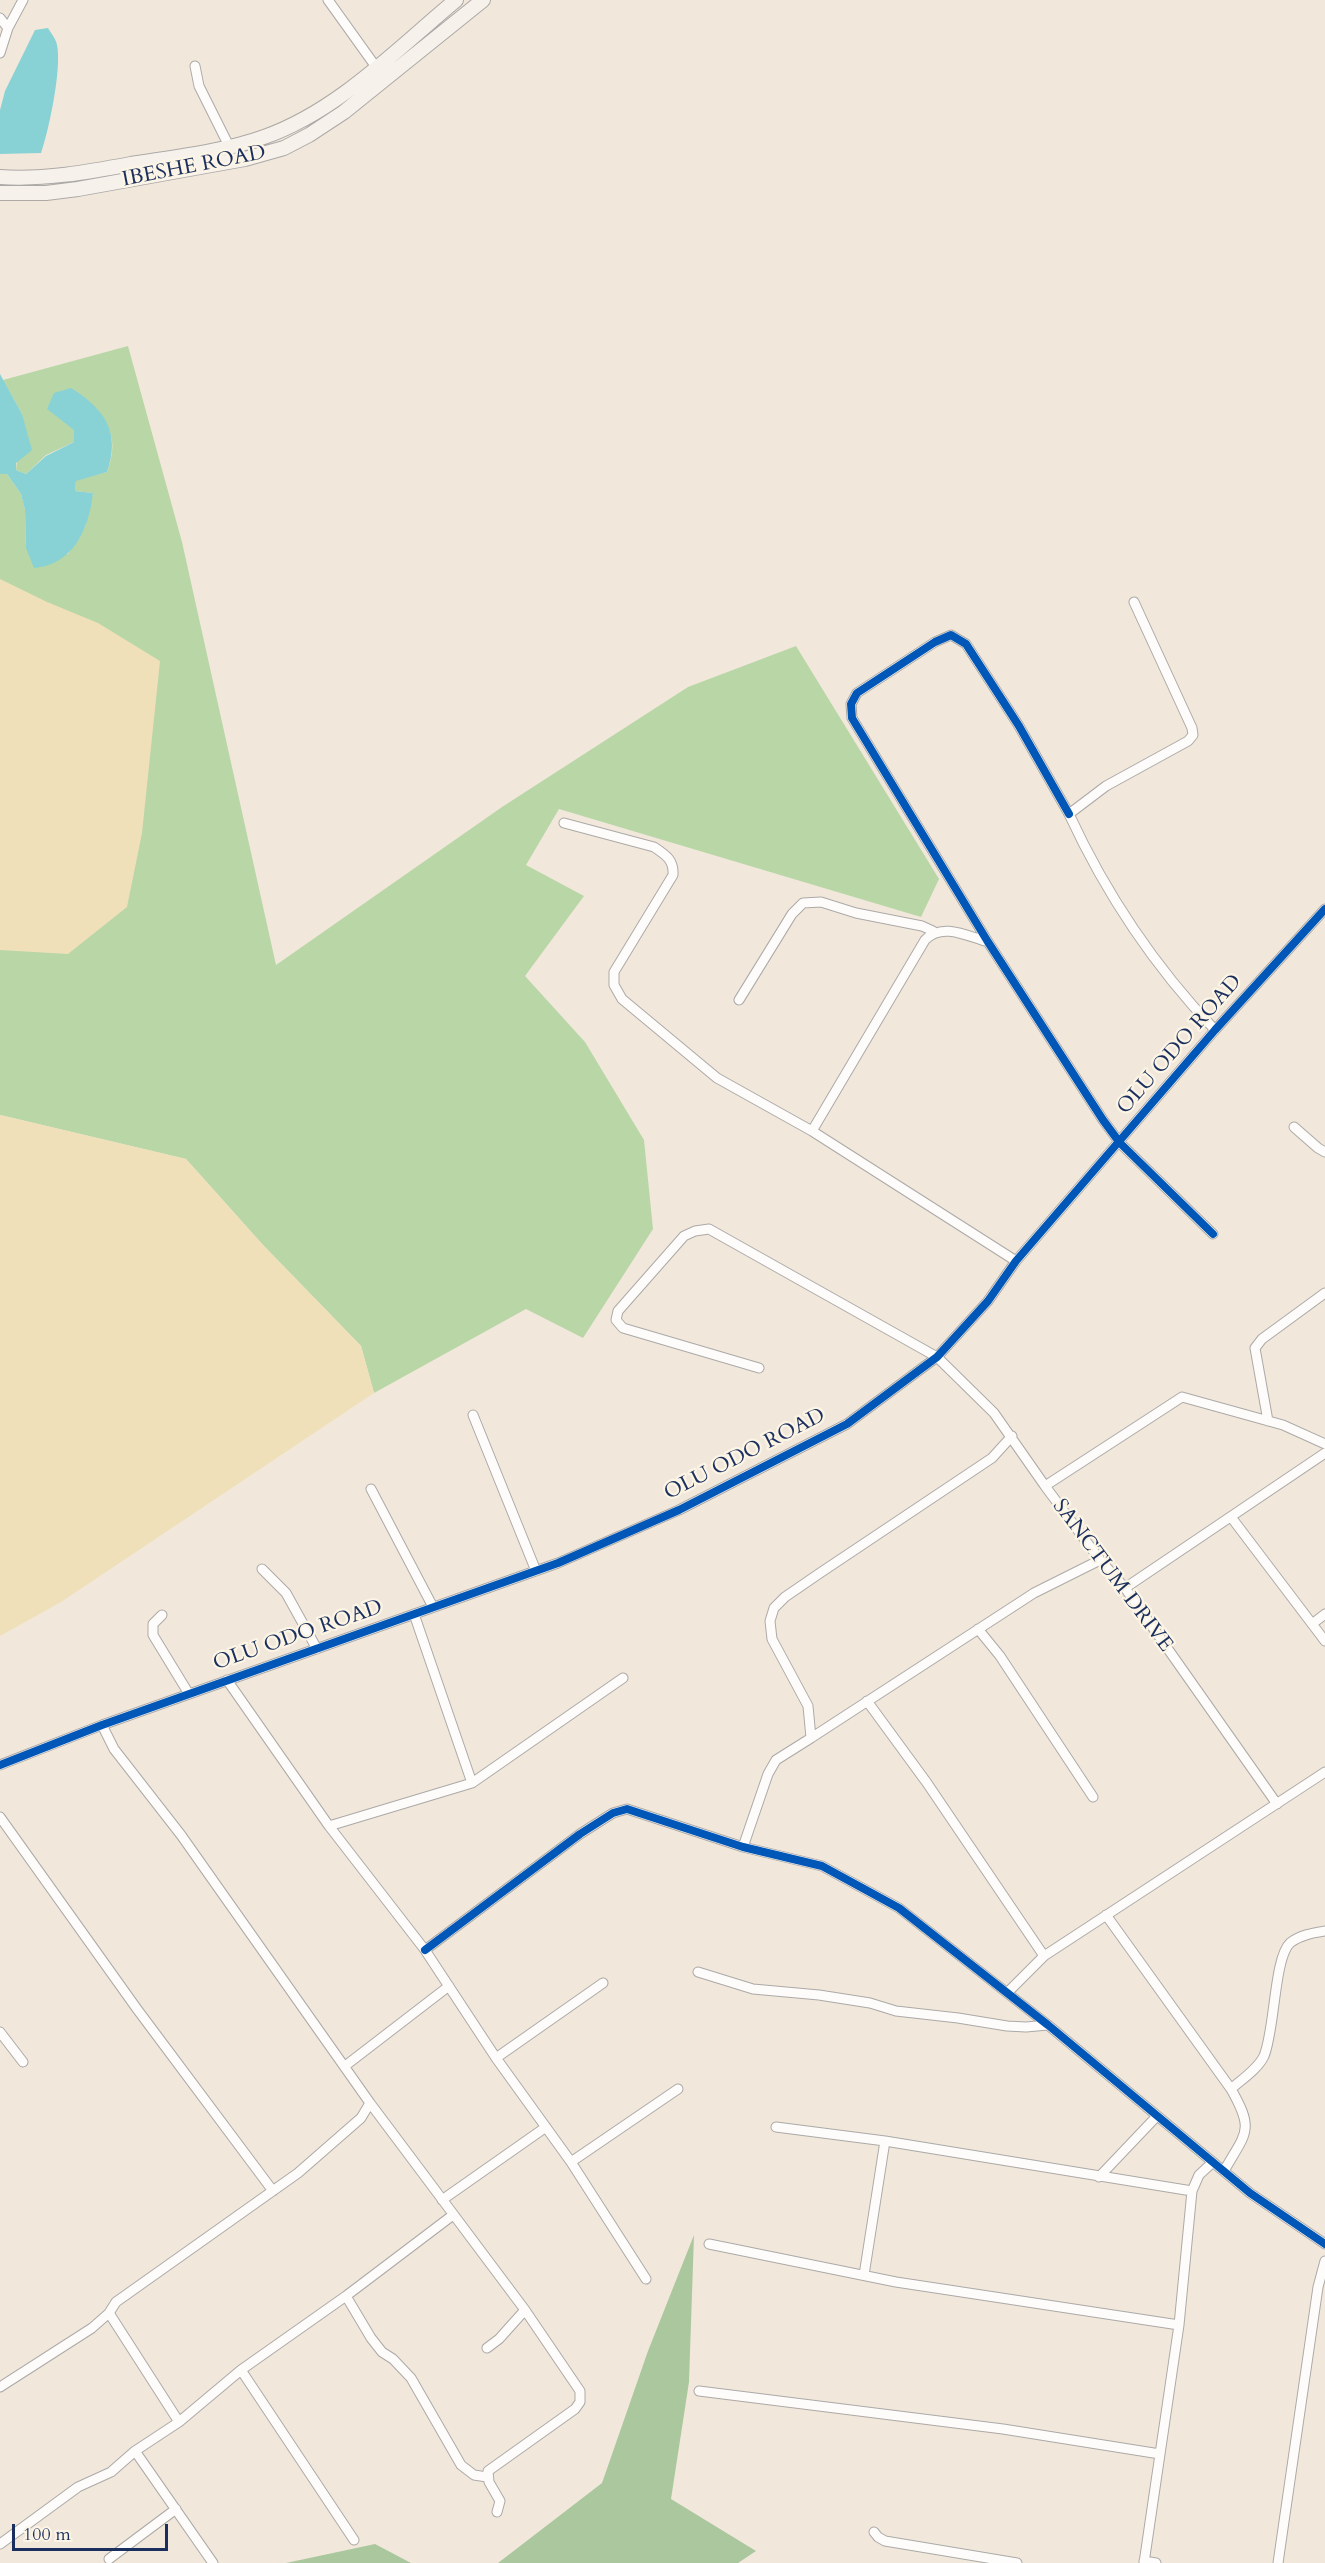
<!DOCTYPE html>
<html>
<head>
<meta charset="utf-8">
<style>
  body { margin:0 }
  #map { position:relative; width:1325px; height:2563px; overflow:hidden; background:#f1e8db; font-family:Cardo,serif }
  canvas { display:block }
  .scale { position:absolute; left:12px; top:2524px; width:156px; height:27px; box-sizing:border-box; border:3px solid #1b2f5e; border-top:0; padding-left:8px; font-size:18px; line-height:21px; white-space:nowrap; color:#1b2f5e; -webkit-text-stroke:4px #fcf5e5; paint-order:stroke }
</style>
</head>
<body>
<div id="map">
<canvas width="1325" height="2563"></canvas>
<div class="scale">100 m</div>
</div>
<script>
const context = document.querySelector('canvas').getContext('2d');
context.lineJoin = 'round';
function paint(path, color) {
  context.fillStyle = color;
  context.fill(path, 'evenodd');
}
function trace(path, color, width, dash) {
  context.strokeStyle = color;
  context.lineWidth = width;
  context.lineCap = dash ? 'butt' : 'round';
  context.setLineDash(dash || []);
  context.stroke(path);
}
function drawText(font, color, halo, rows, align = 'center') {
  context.font = font + ' Cardo,serif';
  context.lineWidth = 4.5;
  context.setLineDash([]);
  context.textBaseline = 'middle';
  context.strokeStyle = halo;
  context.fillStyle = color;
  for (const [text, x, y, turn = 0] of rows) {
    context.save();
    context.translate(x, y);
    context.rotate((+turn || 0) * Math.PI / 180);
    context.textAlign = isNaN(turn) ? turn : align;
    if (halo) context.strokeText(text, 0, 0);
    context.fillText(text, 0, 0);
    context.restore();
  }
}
const green = new Path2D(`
  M128,346l54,196 94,423 226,-158 186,-120 108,-41 143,233 -18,38 -362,-108 -33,56 58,31 -59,80 60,66 59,98 9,89 -70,109 -57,-29 -152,84 -13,-47 -98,-101 -77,-86 -186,-44v-641h7l14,20 4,16 1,38 42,6 17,-27 8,-34 -18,-2 1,-11 31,-8c10,-29 6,-39 -11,-64l-22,22v12l-28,13 -20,19 -10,-4 6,-56 -19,-34z`);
const forest = new Path2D(`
  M694,2235l-5,147 -18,117 85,52 -18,12h-240l104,-80 46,-132z
  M375,2544l36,19h-125z`);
const sand = new Path2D(`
  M0,579l47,23 51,21 62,38 -18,172 -15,74 -59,47 -68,-4z
  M0,1115l186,44 77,86 98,101 13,47 -313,209 -61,34z`);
const water = new Path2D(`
  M48,28c3,5 8,11 9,17 5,23 -8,85 -16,108l-41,1v-44l5,-19 30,-61z
  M0,374l22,40 10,36 -16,13v7l10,4 20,-18 28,-14v-12l-27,-21 7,-16 17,-5c34,21 50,45 36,84l-31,9 -1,10 18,2c-4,36 -20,72 -59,75l-8,-20 -1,-38 -4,-16 -14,-20h-7z`);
const minor = new Path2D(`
  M328,0l48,67
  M0,18l8,10
  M0,53l8,-25 15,-28
  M195,66l4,20 30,60
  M1134,602l58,126 1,7 -5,6 -82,45 -37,28c37,80 86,153 146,216
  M1069,814l-50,-88 -53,-82 -15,-9 -16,7 -78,51 -6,11 1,14 136,224 115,178 17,23 93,91
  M564,823l90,24c12,8 20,13 19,28l-59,97v13l8,14 95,79 95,53 204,130
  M739,1000l53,-86 11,-11 18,-1 35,11 66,13 11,5
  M1294,1127l24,21 7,4
  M812,1131l113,-191c17,-18 42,-4 63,2
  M759,1368l-136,-40 -7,-8 2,-9 66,-75 11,-5 14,-2 228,128 57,56 51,73 55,74 25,28 152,216
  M473,1415l63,156
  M1268,1421l-13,-73 7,-9 63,-46
  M1045,1486l137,-89 101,28 42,19
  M371,1489l62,118
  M1231,1517l94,124
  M262,1569l24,24 31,56
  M1125,1588l200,-135
  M414,1614l58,169
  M162,1615l-9,9v11l36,59
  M1312,1624l13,-10
  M978,1629l22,27 93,141
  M227,1680l102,146 96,124 71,108 75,104 75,117
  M867,1701l60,82 117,173 -36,36
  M102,1725l12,24 67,86 189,268 155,207 55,81v11l-5,7 -87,62 1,11 11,19 -3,11
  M811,1738l223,-145 66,-33
  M0,1765l102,-40 456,-162 121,-53 168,-86 90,-67 51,-56 28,-40 199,-231 110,-121
  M0,1817l137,192 136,182
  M329,1826l143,-43 151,-105
  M743,1847l25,-73 8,-14 35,-22 -3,-32 -36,-67 -2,-18 4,-13 11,-11 35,-24 172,-115 20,-22
  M1106,1915l125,174c24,42 15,43 -7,82
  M425,1950l155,-116 33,-21 14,-4 116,38 79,19 77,42 149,117 202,168 75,51
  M1044,1956l281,-184
  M698,1972l55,17 66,6 51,8 26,8 62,7 49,8 19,1 22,-2
  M0,2032l23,30
  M496,2058l107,-75
  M345,2066l104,-80
  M1231,2089c10,-9 27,-20 33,-33 11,-26 10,-98 26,-113 10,-8 23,-10 35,-12
  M776,2127l109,14 307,50
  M571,2162l107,-73
  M1099,2177l58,-61
  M442,2200l104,-73
  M709,2244l187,38 283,43
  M864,2275l21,-134
  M346,2296l25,42 11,14 11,7 18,19 50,87 13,10 13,2
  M109,2313l70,109
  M487,2348l12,-9 26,-29
  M241,2370l113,170
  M0,2387l92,-59 17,-15 7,-11 182,-129 63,-55 9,-15
  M699,2391l304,38 157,25
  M135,2451l78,112
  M874,2532l4,5 7,4 132,22
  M0,2544l78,-57 33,-15 24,-21 44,-29 62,-52 105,-74 107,-81
  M109,2559l67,-50
  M1144,2561l12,2
  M1144,2563l35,-238 13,-134 7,-16 14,-13
  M1278,2563l40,-276 7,-26`);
const secondary = new Path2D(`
  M0,177c44,3 88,-5 131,-13 44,-7 91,-12 133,-27 74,-26 133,-88 192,-137
  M0,193h46l32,-4 167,-30 39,-11 25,-13 35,-23 139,-112`);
const cycleway = new Path2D(`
  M1069,814l-50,-88 -53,-82 -15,-9 -16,7 -78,51 -6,11 1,14 136,224 115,178 17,23 93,91
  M0,1765l102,-40 456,-162 121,-53 168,-86 90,-67 51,-56 28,-40 199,-231 110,-121
  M425,1950l155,-116 33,-21 14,-4 116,38 79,19 77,42 149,117 202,168 75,51`);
const streetNames = [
  ["IBESHE ROAD",194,167,-11],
  ["OLU ODO ROAD",1180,1045,-49],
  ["OLU ODO ROAD",745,1455,-27],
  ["SANCTUM DRIVE",1112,1576,53],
  ["OLU ODO ROAD",298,1636,-19]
];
paint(green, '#b9d6a7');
paint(forest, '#abc79e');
paint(sand, '#efe0b9');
paint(water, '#88d2d5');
trace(minor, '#aca9a7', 11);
trace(secondary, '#aca9a7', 16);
trace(minor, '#fdfcfa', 9);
trace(secondary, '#f6f1eb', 14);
trace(cycleway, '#0057b8', 8);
drawText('21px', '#1b2f5e', '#fcf5e5', streetNames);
</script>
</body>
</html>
